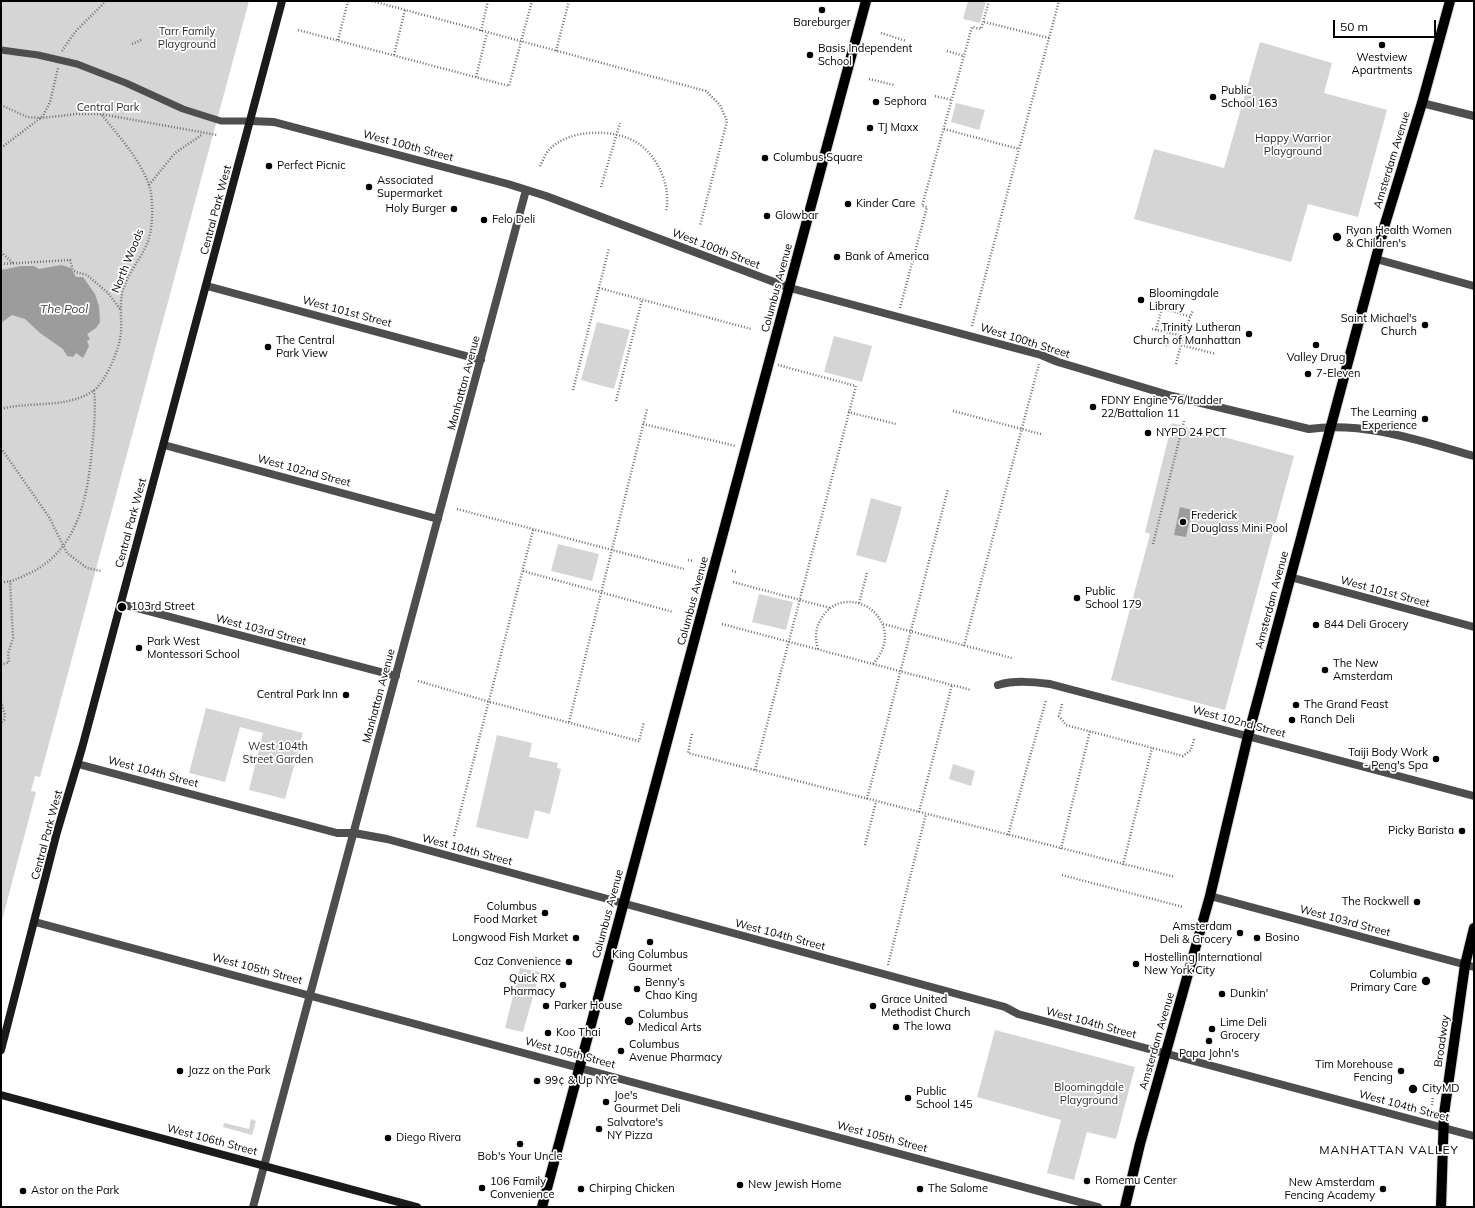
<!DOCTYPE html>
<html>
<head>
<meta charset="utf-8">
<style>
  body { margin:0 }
  #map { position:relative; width:1475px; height:1208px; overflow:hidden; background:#fff; font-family:Mulish,sans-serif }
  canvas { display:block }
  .frame { position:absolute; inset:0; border:2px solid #000; pointer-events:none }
  .scale { position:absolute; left:1333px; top:20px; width:103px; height:18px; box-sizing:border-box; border:2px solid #000; border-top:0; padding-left:5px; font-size:12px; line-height:14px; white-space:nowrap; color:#000; -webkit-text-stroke:3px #fff; paint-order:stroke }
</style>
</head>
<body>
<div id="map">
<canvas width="1475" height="1208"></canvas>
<div class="frame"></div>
<div class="scale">50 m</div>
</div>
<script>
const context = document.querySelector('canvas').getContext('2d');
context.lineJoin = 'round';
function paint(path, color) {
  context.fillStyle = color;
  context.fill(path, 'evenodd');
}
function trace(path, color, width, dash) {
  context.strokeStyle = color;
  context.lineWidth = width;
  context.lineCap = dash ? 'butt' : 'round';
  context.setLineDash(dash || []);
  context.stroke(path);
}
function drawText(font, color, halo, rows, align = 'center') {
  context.font = font + ' Mulish,sans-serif';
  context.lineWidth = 3.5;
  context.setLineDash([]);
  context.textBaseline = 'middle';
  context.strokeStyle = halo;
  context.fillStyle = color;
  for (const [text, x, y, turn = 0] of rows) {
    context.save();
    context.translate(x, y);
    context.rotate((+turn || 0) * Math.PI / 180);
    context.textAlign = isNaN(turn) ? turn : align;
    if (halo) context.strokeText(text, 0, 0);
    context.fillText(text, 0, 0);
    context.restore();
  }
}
const green = new Path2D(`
  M1,1h248l-209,776 -5,-1 -4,15 5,1 -35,132z
  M968,1h18l-6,22 -17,-4z
  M1260,42l72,21 -8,30 63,17 -29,107 -50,-13 -17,58 -157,-43 20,-70 70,19z
  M956,103l29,7 -6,20 -28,-8z
  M597,322l33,8 -16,59 -33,-9z
  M834,336l38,10 -10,36 -38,-10z
  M1172,423l122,33 -69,254 -114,-30 39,-146 -5,-2z
  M871,498l31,9 -16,56 -30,-8z
  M558,544l41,10 -7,27 -41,-10z
  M759,594l34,8 -7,28 -34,-8z
  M206,708l97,25 -18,66 -36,-9 14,-57 -23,-6 -15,55 -36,-9z
  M497,735l35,8 -3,14 29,6 -1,5 4,1 -11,45 -15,-4 -7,29 -52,-12z
  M953,764l22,7 -4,15 -22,-7z
  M520,968l20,4 -17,60 -18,-4z
  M995,1030l140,37 -19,72 -29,-7 -13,48 -27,-7 14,-53 -84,-23z
  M251,1119l5,2 -4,14 -29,-8 1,-4 25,6z`);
const water = new Path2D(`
  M61,265l10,3 5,9h7l12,17 4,12 1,16 -4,6 -9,6 3,5 -3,2 2,5 -6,12 -7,-5 -3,4 -6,-1 -4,-7 -23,-16 -15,-14 -13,-4 -11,8v-53l20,-4h13l5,3z
  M1180,507l12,3 -6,27 -12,-2z`);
const path = new Path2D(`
  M372,1l334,90 14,14 7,16 -27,105
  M984,22l65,16
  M298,30l211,56 23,-85
  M481,31l7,-30
  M881,33l25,8
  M338,40l10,-39
  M132,44l11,-5
  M62,51l13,-19 31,-31
  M556,51l13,-50
  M947,51l17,5
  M394,55l11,-45
  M476,77l11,-44
  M869,79l25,6
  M935,96l17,4
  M1,105l26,12 14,1 36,-4h24l116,21
  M944,129l75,20 40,-148
  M1,148l42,-32 7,-14 8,-34
  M540,166c3,-5 5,-12 9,-16 20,-22 67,-22 90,-6 21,15 32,44 27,68
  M149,185l26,-32 28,-19
  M601,187l19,-64
  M1,252l12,11
  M1,264l69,-4 3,10 3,2 11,3 21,18 12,16
  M599,288l152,41
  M900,308l27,-101 -5,-1 50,-179 9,2 8,-28
  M972,326l47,-177
  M1152,329l31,7
  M1156,330l6,-22 29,9
  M1137,337l32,9
  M1181,345l35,9
  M1176,364l7,-28 10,-26
  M573,390l36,-142
  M616,401l26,-101
  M1,409c29,-8 65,0 92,-18 13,-9 27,-43 28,-59 1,-14 -2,-28 2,-42 5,-17 17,-30 24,-46 6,-15 6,-35 4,-51 -5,-27 -33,-58 -50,-79
  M953,411l88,23
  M848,412l48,12
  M643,424l93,22
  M1,448l48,69 18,36 20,15 14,3
  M457,509l227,60
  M1153,544l31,-123
  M688,560l6,1
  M523,571l150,41
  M732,571l4,1
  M1,582c11,1 19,-5 29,-9 48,-23 58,-77 62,-125 2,-19 4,-38 2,-58
  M733,582l97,26
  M859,603l8,-30
  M722,624l249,66
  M883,624l129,34
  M964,646l75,-282
  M818,649c-3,-10 -3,-20 3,-30 24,-42 91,1 52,45
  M1,665l8,-3 -1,-8 5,-16 -3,-57
  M418,681l72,21 149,39 5,-19
  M1,702l4,13 -1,5 -3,3
  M1062,704l-3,12 7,9 117,31 8,-6 3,-11
  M569,722l78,-313
  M692,734l-4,19 487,124
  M755,770l101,-384 -78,-21
  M867,799l81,-310
  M919,812l33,-127
  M1008,835l38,-135
  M454,836l79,-306
  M865,845l11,-43
  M1061,849l29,-118
  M1123,865l29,-117
  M1062,875l121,32
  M888,965l38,-151
  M1432,1105l1,-9`);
const lane = new Path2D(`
  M1,50l37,5 39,9 49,19 57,26 38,12h30`);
const street = new Path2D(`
  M1422,103l52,13
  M251,121l23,1 234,62 38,12 244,92 251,67 17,7 114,34 137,33c56,-8 111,12 165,27
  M1376,259l98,27
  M207,286l274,74
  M164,445l274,74
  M1290,577l184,50
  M121,604l275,72
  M998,685c17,-5 35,-3 52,-1l424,112
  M78,764l259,69h17l33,6 618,168 13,7 456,122
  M1210,896l264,71
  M35,922l1063,285
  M253,1207l273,-1017`);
const secondary = new Path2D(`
  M1,1050l56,-218 25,-84 200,-747
  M1,1095l416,112`);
const primary = new Path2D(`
  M542,1207l324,-1206
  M1125,1207l15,-63 70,-248 38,-160 137,-512 37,-121 28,-102
  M1441,1207l3,-93 21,-149 9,-37`);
const markers = [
  [822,10,4,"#000"],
  [1382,45,4,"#000"],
  [810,55,4,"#000"],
  [1213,97,4,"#000"],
  [876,102,4,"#000"],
  [870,128,4,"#000"],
  [765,158,4,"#000"],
  [269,166,4,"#000"],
  [369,187,4,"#000"],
  [848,204,4,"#000"],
  [454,209,4,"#000"],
  [767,216,4,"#000"],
  [484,220,4,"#000"],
  [1337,237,5,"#000"],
  [837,257,4,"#000"],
  [1141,300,4,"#000"],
  [1425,325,4,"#000"],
  [1249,334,4,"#000"],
  [1316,345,4,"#000"],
  [268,347,4,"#000"],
  [1308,374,4,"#000"],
  [1093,407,4,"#000"],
  [1425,419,4,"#000"],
  [1148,433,4,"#000"],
  [1183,522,4,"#000"],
  [1077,598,4,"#000"],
  [122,607,5,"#000"],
  [1316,625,4,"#000"],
  [139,648,4,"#000"],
  [1325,670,4,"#000"],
  [346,695,4,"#000"],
  [1296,705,4,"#000"],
  [1292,720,4,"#000"],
  [1436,759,4,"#000"],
  [1462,831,4,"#000"],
  [1417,902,4,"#000"],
  [545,913,4,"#000"],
  [1240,933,4,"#000"],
  [576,938,4,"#000"],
  [1257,938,4,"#000"],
  [650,942,4,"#000"],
  [569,962,4,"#000"],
  [1136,964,4,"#000"],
  [1426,981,5,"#000"],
  [563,985,4,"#000"],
  [637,989,4,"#000"],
  [1222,994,4,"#000"],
  [546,1006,4,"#000"],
  [873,1006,4,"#000"],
  [629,1021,5,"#000"],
  [896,1027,4,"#000"],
  [1212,1029,4,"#000"],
  [548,1033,4,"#000"],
  [1209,1041,4,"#000"],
  [621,1051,4,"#000"],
  [180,1071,4,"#000"],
  [1401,1071,4,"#000"],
  [537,1081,4,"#000"],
  [1413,1089,5,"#000"],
  [908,1098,4,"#000"],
  [606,1102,4,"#000"],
  [599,1129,4,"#000"],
  [388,1138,4,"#000"],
  [520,1144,4,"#000"],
  [1087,1181,4,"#000"],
  [740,1185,4,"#000"],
  [482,1188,4,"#000"],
  [581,1189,4,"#000"],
  [920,1189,4,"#000"],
  [1383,1189,4,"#000"],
  [23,1191,4,"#000"]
];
const poiNames = [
  ["Bareburger",822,23,"center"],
  ["Basis Independent",818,49],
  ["School",818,62],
  ["Westview",1382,58,"center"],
  ["Apartments",1382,71,"center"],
  ["Public",1221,91],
  ["School 163",1221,104],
  ["Sephora",884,102],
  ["TJ Maxx",878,128],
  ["Columbus Square",773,158],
  ["Perfect Picnic",277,166],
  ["Associated",377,181],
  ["Supermarket",377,194],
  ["Kinder Care",856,204],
  ["Holy Burger",446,209,"right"],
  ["Glowbar",775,216],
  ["Felo Deli",492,220],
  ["Ryan Health Women",1346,231],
  ["& Children's",1346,244],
  ["Bank of America",845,257],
  ["Bloomingdale",1149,294],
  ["Library",1149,307],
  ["Saint Michael's",1417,319,"right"],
  ["Church",1417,332,"right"],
  ["Trinity Lutheran",1241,328,"right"],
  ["Church of Manhattan",1241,341,"right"],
  ["The Central",276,341],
  ["Park View",276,354],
  ["Valley Drug",1316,358,"center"],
  ["7-Eleven",1316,374],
  ["FDNY Engine 76/Ladder",1101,401],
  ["22/Battalion 11",1101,414],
  ["The Learning",1417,413,"right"],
  ["Experience",1417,426,"right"],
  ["NYPD 24 PCT",1156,433],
  ["Frederick",1191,516],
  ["Douglass Mini Pool",1191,529],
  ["Public",1085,592],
  ["School 179",1085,605],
  ["103rd Street",131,607],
  ["844 Deli Grocery",1324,625],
  ["Park West",147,642],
  ["Montessori School",147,655],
  ["The New",1333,664],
  ["Amsterdam",1333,677],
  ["Central Park Inn",338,695,"right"],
  ["The Grand Feast",1304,705],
  ["Ranch Deli",1300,720],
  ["Taiji Body Work",1428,753,"right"],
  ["- Peng's Spa",1428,766,"right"],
  ["Picky Barista",1454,831,"right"],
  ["The Rockwell",1409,902,"right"],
  ["Columbus",537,907,"right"],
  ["Food Market",537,920,"right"],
  ["Amsterdam",1232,927,"right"],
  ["Deli & Grocery",1232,940,"right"],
  ["Longwood Fish Market",568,938,"right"],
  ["Bosino",1265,938],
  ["King Columbus",650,955,"center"],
  ["Gourmet",650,968,"center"],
  ["Hostelling International",1144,958],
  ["New York City",1144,971],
  ["Caz Convenience",561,962,"right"],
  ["Columbia",1417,975,"right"],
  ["Primary Care",1417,988,"right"],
  ["Quick RX",555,979,"right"],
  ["Pharmacy",555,992,"right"],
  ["Benny’s",645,983],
  ["Chao King",645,996],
  ["Dunkin'",1230,994],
  ["Grace United",881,1000],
  ["Methodist Church",881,1013],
  ["Parker House",554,1006],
  ["Columbus",638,1015],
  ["Medical Arts",638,1028],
  ["Lime Deli",1220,1023],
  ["Grocery",1220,1036],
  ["The Iowa",904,1027],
  ["Koo Thai",556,1033],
  ["Columbus",629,1045],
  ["Avenue Pharmacy",629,1058],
  ["Papa John's",1209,1054,"center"],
  ["Tim Morehouse",1393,1065,"right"],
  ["Fencing",1393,1078,"right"],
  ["Jazz on the Park",188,1071],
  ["99¢ & Up NYC",545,1081],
  ["CityMD",1422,1089],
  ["Public",916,1092],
  ["School 145",916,1105],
  ["Joe's",614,1096],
  ["Gourmet Deli",614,1109],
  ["Salvatore's",607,1123],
  ["NY Pizza",607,1136],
  ["Diego Rivera",396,1138],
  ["Bob's Your Uncle",520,1157,"center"],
  ["Romemu Center",1095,1181],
  ["106 Family",490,1182],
  ["Convenience",490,1195],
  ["New Amsterdam",1375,1183,"right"],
  ["Fencing Academy",1375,1196,"right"],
  ["New Jewish Home",748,1185],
  ["Chirping Chicken",589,1189],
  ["The Salome",928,1189],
  ["Astor on the Park",31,1191]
];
const parkNames = [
  ["Tarr Family",187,32],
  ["Playground",187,45],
  ["Central Park",108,108],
  ["Happy Warrior",1293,139],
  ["Playground",1293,152],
  ["West 104th",278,747],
  ["Street Garden",278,760],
  ["Bloomingdale",1089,1088],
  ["Playground",1089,1101]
];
const streetNames = [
  ["West 100th Street",408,146,15],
  ["Amsterdam Avenue",1392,160,-73],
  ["Central Park West",216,210,-75],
  ["West 100th Street",716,249,21],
  ["North Woods",128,261,-68],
  ["Columbus Avenue",777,288,-75],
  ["West 101st Street",347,312,15],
  ["West 100th Street",1025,341,17],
  ["Manhattan Avenue",464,383,-75],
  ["West 102nd Street",304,471,15],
  ["Central Park West",131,523,-75],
  ["West 101st Street",1385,592,15],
  ["Amsterdam Avenue",1272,600,-75],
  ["Columbus Avenue",693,601,-75],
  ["West 103rd Street",261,630,15],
  ["Manhattan Avenue",379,696,-75],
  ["West 102nd Street",1239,722,15],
  ["West 104th Street",153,772,15],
  ["Central Park West",47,835,-75],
  ["West 104th Street",467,850,15],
  ["Columbus Avenue",608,914,-75],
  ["West 103rd Street",1345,921,15],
  ["West 104th Street",780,935,15],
  ["West 105th Street",257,969,15],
  ["West 104th Street",1091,1023,15],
  ["Amsterdam Avenue",1157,1041,-74],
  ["Broadway",1442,1041,-82],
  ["West 105th Street",570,1053,15],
  ["West 104th Street",1404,1106,15],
  ["West 105th Street",882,1137,15],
  ["West 106th Street",212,1140,15]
];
const waterNames = [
  ["The Pool",64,309]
];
const neighbourhoodNames = [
  ["MANHATTAN VALLEY",1389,1150]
];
paint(green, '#d5d5d5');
paint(water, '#9c9c9c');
trace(primary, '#dbdbdb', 12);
trace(path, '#707070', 2.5, [1, 2]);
trace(lane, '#4e4e4e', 7);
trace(street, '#4e4e4e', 8);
trace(secondary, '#1b1b1b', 8);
trace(primary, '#000', 10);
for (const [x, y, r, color] of markers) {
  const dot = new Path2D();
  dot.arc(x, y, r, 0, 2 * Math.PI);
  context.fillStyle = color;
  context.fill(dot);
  trace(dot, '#fff', 1.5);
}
drawText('11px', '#000', '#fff', poiNames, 'left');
drawText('11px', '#2c2c2c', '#fff', parkNames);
drawText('11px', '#000', '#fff', streetNames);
drawText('italic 12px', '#3d3d3d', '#fff', waterNames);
context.letterSpacing = '1px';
drawText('12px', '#000', '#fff', neighbourhoodNames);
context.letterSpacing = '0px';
</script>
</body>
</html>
